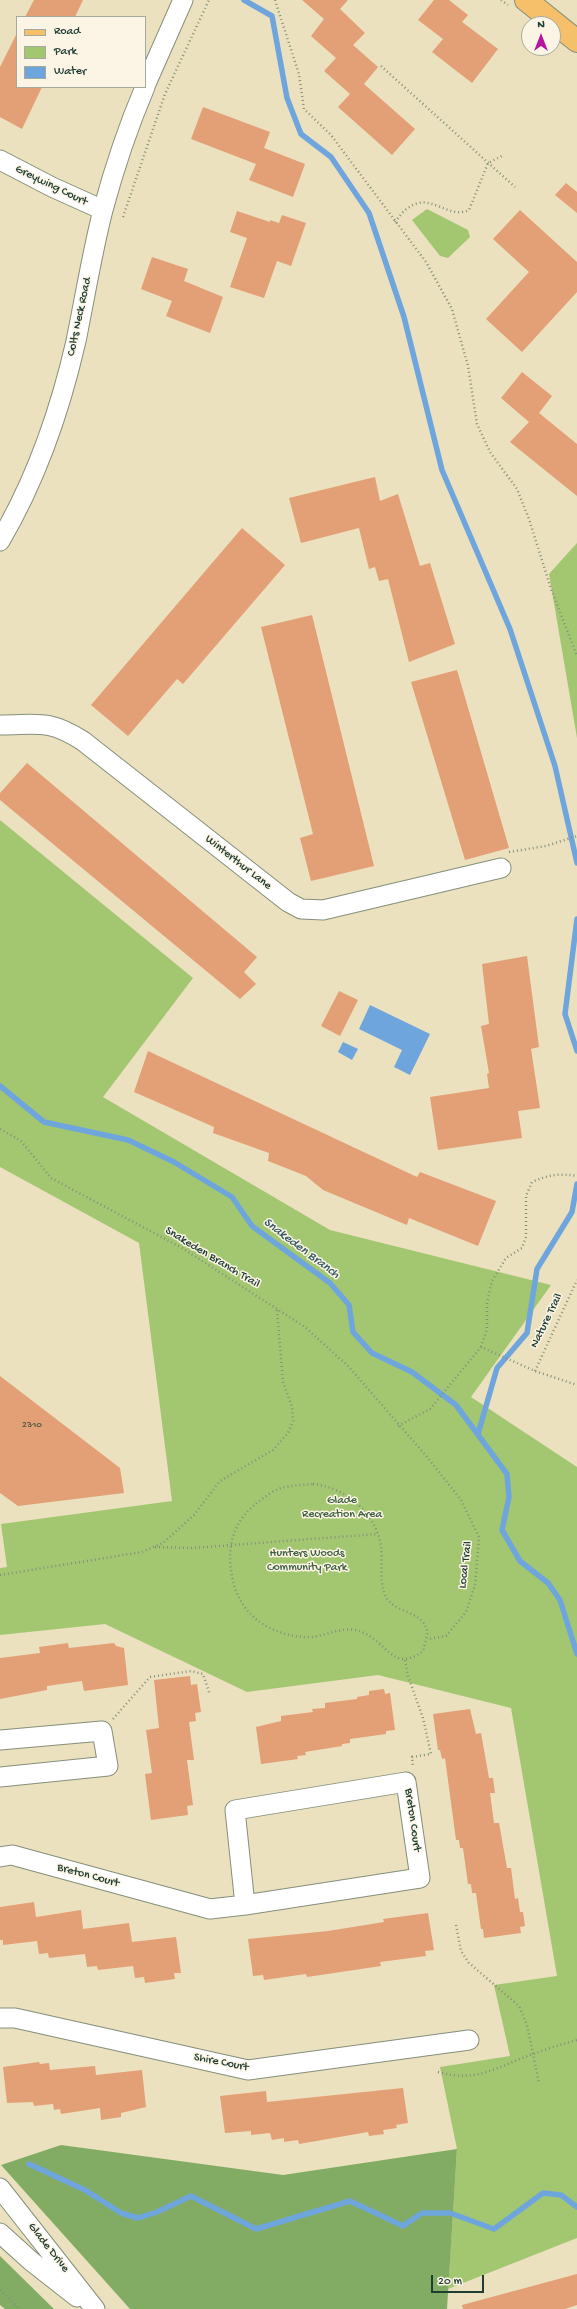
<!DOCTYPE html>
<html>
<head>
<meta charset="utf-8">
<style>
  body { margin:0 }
  #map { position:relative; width:577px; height:2309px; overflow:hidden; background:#ebe1bf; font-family:"Gochi Hand",sans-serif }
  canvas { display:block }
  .legend { position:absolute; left:16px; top:16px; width:130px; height:72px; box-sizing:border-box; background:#fcf5e5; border:1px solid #a4ab9e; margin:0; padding:5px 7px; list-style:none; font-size:12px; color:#1f3d34 }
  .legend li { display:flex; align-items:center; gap:8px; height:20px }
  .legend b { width:20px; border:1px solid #a4ab9e }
  .north { position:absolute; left:521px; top:16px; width:40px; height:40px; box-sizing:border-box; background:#fcf5e5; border:1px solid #a4ab9e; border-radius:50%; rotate:0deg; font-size:11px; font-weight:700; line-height:16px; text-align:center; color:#1f3d34 }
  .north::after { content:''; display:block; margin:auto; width:14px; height:18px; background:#b5179e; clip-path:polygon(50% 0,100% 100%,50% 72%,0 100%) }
  .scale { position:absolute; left:431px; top:2275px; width:53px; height:18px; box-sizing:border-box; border:2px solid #1f3d34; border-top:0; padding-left:5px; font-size:12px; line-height:14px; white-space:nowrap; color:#1f3d34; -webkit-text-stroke:3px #fcf5e5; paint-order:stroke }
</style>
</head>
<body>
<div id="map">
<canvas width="577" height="2309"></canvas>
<ul class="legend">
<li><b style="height:5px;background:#f6c06b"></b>Road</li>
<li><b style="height:11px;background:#a3c771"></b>Park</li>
<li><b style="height:11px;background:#6fa5dd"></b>Water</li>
</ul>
<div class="north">N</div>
<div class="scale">20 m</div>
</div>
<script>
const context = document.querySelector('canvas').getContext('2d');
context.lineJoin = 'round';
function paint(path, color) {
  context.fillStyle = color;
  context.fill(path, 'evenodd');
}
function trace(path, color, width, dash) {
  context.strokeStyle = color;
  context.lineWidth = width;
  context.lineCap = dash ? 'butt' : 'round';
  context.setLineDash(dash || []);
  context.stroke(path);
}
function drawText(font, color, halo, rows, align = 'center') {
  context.font = font + ' "Gochi Hand",sans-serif';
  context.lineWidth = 3;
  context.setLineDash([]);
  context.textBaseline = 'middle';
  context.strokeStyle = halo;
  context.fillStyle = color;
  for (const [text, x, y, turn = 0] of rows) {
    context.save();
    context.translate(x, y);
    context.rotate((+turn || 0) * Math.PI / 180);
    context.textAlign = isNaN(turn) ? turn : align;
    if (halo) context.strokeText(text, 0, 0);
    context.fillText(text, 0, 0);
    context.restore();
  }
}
const green = new Path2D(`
  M427,209l41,21 2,7 -22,21 -8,-2 -28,-36z
  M577,543v195l-28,-164z
  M0,820l193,158 -90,119 227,133 221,55 -80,112 106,70v771l-129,51 9,-140 -17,-82 70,-11 -16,-71 63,-9 -46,-268 -133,-33 -131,17 -142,-68 -105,11v-67l7,-1 -6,-43 171,-23 -33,-258 -139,-76z`);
const forest = new Path2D(`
  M61,2145l222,30 174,-26 -10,160h-317l-129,-144z
  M0,2256l54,53h-49l-5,-4z`);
const water = new Path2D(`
  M370,1005l60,29 -20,41 -16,-8 8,-17 -43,-21z
  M343,1042l15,7 -6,11 -14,-8z`);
const stream = new Path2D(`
  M244,0l28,16 15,82 14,36 30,23 38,56 35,104 38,153 68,159 45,137 22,97
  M577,919l-12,95 12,37
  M0,1086l44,36 84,18 46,22 58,35 20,29 78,57 19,22 4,27 19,21 40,19 44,33 51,69 2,23 -7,33 18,31 28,22 12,17 17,54
  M478,1434l19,-66 30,-35 10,-64 35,-57 5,-28
  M29,2164l56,26 36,23 17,5 19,-6 34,-16 65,33 94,-28 53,25 19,-13h28l44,16 49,-36 18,2 16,12`);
const building = new Path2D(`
  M34,0h49l-8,17h-50z
  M302,0h46l-8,9 25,24 -12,12 25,22 -14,17 51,45 -23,26 -54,-48 12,-13 -26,-23 12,-13 -25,-22 13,-17z
  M434,0h15l19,15 -6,7 36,27 -26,34 -40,-31 11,-13 -25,-19z
  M17,33v54h25l-20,42 -22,-12v-50z
  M203,107l67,25 -6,16 41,16 -12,33 -44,-17 7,-16 -65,-25z
  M566,183l11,9v21l-22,-18z
  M520,210l57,52v30l-55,60 -36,-33 43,-47 -36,-33z
  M237,211l33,11v-2l9,3 3,-8 24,8 -15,43 -14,-5 -13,37 -34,-11 17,-49 -17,-6z
  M152,257l36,12 -4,12 39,16 -13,36 -44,-17 6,-15 -31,-12z
  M522,372l30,24 -13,17 38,31v52l-67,-54 19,-20 -28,-24z
  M375,477l5,24 18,-7 22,72 10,-3 25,81 -46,18 -21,-83 -9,2 -4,-14 -6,2 -10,-41 -58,15 -12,-45z
  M242,528l43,37 -102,119 -6,-5 -49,57 -37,-31z
  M312,615l62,251 -63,15 -11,-43 13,-4 -52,-207z
  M457,670l52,178 -44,12 -54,-178z
  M27,763l230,194 -13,15 12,12 -16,15 -240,-199v-7z
  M527,956l12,91 -8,2 9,59 -22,3 4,27 -84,12 -8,-53 59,-9 -2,-14 2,-1 -8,-47 8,-2 -7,-60z
  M339,991l19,9 -18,36 -19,-10z
  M148,1051l269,126 3,-5 76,29 -18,45 -69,-28 -2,7 -84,-35 -17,-14 -38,-15 1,-8 -56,-20 1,-6 -80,-35z
  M0,1376l120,92 4,25 -106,13 -18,-13z
  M68,1643l1,5 45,-5 2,3 8,2 4,37 -44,6 -2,-10 -35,5v4l-47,9v-41l40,-5 -1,-6z
  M190,1676l1,9 6,-1 4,28 -6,1 1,8 -7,1 5,38h-7l6,45 -6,1 1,9 -37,5 -6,-46 7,-1 -6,-43 13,-2 -5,-48z
  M384,1689l1,5 5,-1 5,37 -9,1v3l-36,5v4l-8,1v2l-37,6 1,3 -9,1 1,3 -37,5 -5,-37 25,-6v-5l32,-4 -1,-3 13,-1v-5l32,-4v-2l12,-2v-4z
  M470,1709l6,25 5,-1 8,45h4l2,15h-5l4,30h5l8,45h4l4,31 3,-1 2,14h3l2,14 -5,1 1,6 -37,5 -1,-9h-2l-5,-36h-4l-1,-9h-3l-5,-36h-3l-1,-8h-3l-11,-82 -3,1 -2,-9h-2l-5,-36z
  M34,1902l2,15 45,-7 2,19 46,-6 3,19 44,-5 5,36h-7l1,6 -30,4 -1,-6 -9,1 -2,-12 -35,4 -1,-4 -10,1 -2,-13 -36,4 -1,-5 -9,1 -2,-13 -34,4v-5h-3v-33z
  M428,1913l6,37 -9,1 1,5 -46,6 1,4 -74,11 -1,-3 -42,6 -1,-5 -10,1 -5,-37 80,-8 56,-9 -1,-3z
  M39,2062l1,2 9,-1 1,7 45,-4 1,9 46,-5 4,37 -25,6v4l-20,3 -1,-12 -39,6 -1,-5 -6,1 -1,-6 -19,2 -1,-4 -26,1 -4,-36z
  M403,2088l5,35 -12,2 1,3 -14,2 1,4 -15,2 -1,-4 -69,12 -1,-4 -14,2v-4l-12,2 -2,-7 -19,2v-4l-26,2 -5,-37 46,-5 1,11z
  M577,2274v31l-12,4h-102l-1,-4z`);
const path = new Path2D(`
  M275,0l24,74 5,35 27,26 95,127 26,47 16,57 9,58 13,28 27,37 12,30 22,70 26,67
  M501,0l7,5
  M381,66l134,121
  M123,217l42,-123 44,-94
  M395,222c4,-5 8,-11 13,-14 23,-17 39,12 61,2l19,-47 14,-7
  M509,852l37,-6 31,-10
  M0,1129l21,12 30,37 131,70 123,79 44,40 79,91 33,42 18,37 -4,48 -9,27 -20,24 -18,3
  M481,1347l6,-18v-26l5,-22 14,-23 16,-10 4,-11v-41l6,-14c16,-7 27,-9 45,-6
  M535,1371l42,-91
  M398,1426l32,-17 51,-62 54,24 42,14
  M313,1484c32,3 63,29 68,62 2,15 -2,34 4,49 6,15 26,15 37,26 3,3 4,7 6,11l-5,19c-30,22 -35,-8 -61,-19 -17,-7 -33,3 -50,5 -15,1 -30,-3 -44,-10 -18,-9 -31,-27 -35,-46 -8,-34 0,-62 29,-82 7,-5 15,-11 24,-12 9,-2 18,-2 27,-3z
  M155,1547l38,1 185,-14
  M0,1575l142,-23 21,-9 31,-28 26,-34 53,-31 15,-17 5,-12 -1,-14 -9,-25 -6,-72
  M405,1660l3,16 15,42 8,36 -19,3 1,10
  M113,1719l37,-42 41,-6 12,3 7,21
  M456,1925l5,26 8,12 50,43 8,19 12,58
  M438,2072c41,11 58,-5 95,-18 14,-5 29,-10 44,-14
  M0,2290l20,19`);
const minor = new Path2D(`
  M145,86l38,-86
  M0,160l52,27 51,23
  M0,541c37,-63 60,-130 76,-200 9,-44 16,-88 27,-131 11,-41 25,-83 42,-123
  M0,725c39,0 48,-6 83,16l205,161 13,7 22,1 178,-42
  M0,1740l102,-9 6,35 -108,11
  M0,1857l12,-2 198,54 35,-4 175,-27 -14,-96 -171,28 10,95
  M0,2018h15l233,52 221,-30
  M0,2188l95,121
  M0,2233l31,28 46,36`);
const major = new Path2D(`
  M526,0l51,41`);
const numberNames = [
  ["2310",32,1425]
];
const streetNames = [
  ["Greywing Court",51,186,26],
  ["Colts Neck Road",80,317,-78],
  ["Winterthur Lane",238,863,38],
  ["Snakeden Branch Trail",212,1258,31],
  ["Nature Trail",547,1321,-64],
  ["Local Trail",466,1565,-83],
  ["Breton Court",412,1820,82],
  ["Breton Court",88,1876,15],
  ["Shire Court",221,2063,11],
  ["Glade Drive",48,2248,52]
];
const parkNames = [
  ["Glade",342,1501],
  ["Recreation Area",342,1515],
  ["Hunters Woods",307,1554],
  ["Community Park",307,1568]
];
const waterNames = [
  ["Snakeden Branch",301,1249,37]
];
paint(green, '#a3c771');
paint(forest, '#82ac63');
paint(water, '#6fa5dd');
trace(stream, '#6fa5dd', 5.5);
paint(building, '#e39f75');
trace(minor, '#858f7a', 21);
trace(major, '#858f7a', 24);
trace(path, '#858f7a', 2.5, [1, 3]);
trace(minor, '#fff', 19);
trace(major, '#f6c06b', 22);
drawText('10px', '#505644', null, numberNames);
drawText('12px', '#1f3d34', '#fcf5e5', streetNames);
drawText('12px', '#406043', '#fcf5e5', parkNames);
drawText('italic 13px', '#375c67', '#fcf5e5', waterNames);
</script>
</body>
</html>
